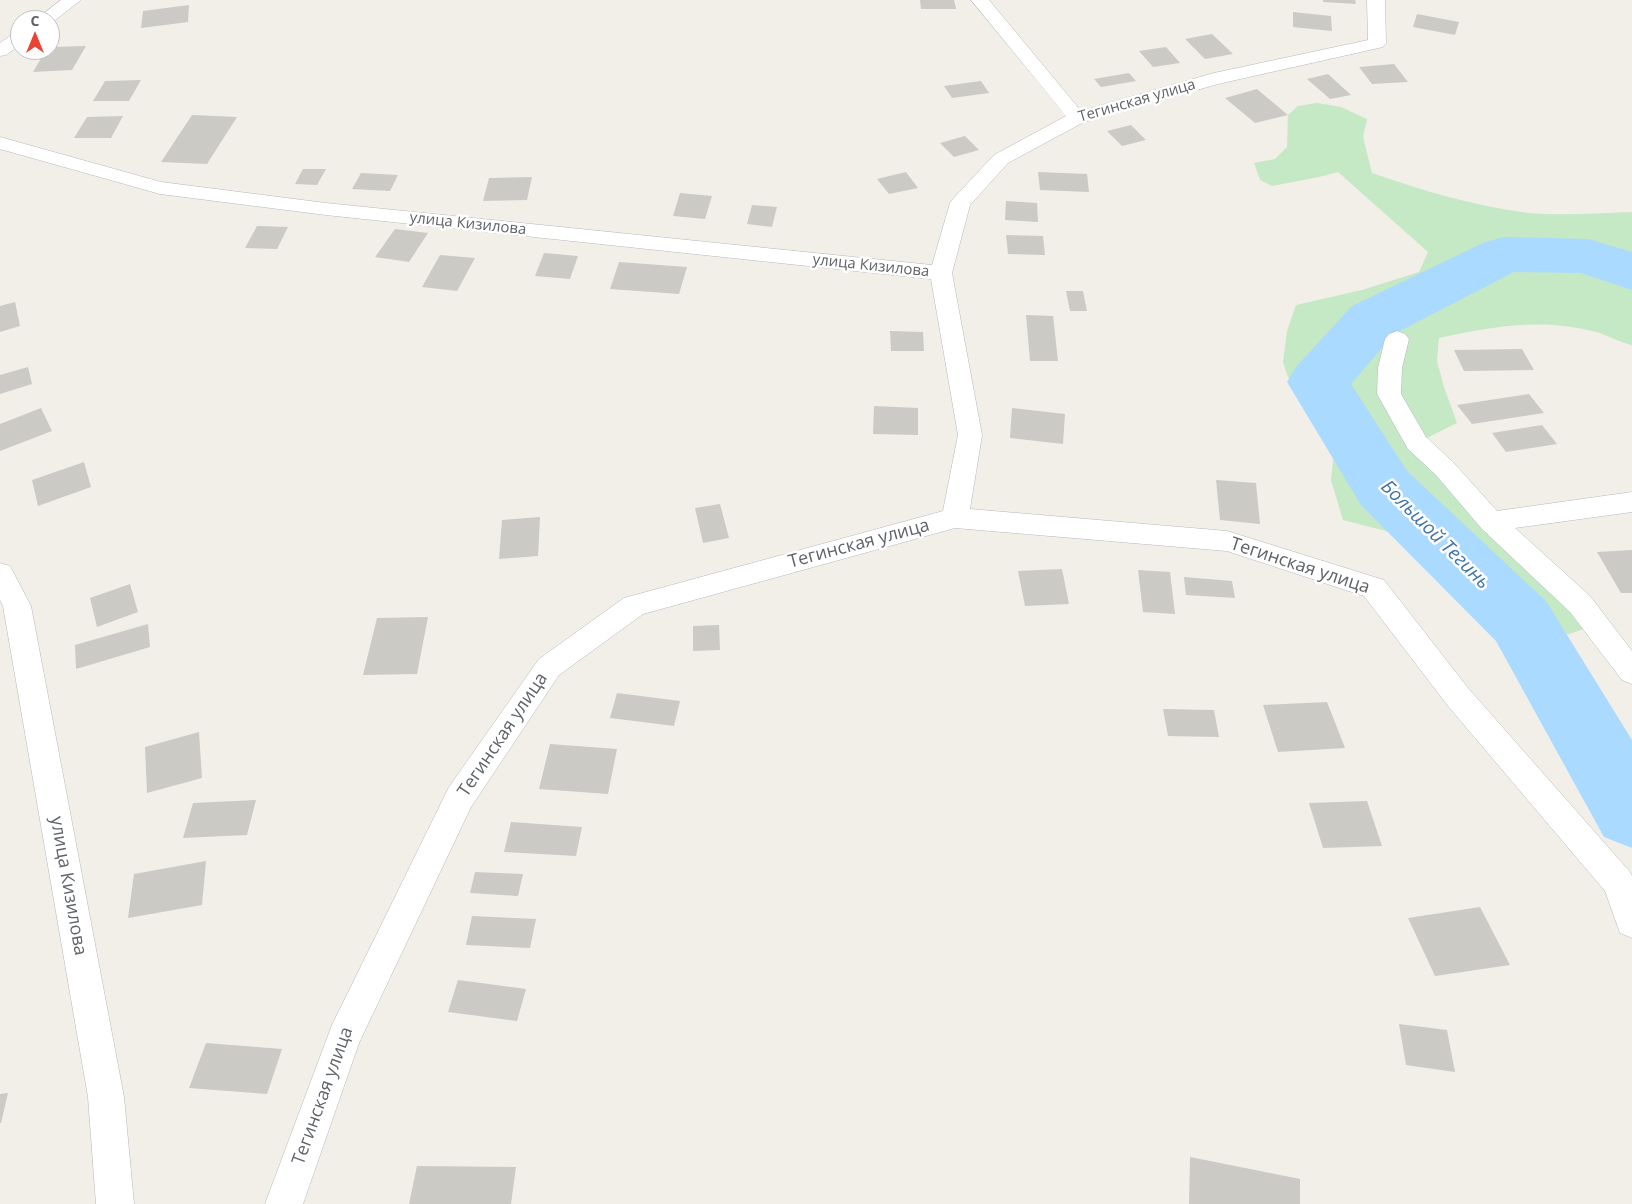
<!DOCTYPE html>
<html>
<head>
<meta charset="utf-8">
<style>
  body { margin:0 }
  #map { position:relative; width:1632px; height:1204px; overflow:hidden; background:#f1efe8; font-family:"Open Sans",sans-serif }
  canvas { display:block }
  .north { position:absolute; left:10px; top:10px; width:50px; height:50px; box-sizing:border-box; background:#fff; border:1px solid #bfc1c3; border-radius:50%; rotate:0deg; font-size:14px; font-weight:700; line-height:20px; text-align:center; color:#5f6368 }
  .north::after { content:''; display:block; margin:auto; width:18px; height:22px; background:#ea4335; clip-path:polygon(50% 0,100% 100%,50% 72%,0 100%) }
</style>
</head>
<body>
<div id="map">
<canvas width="1632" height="1204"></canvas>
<div class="north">С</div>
</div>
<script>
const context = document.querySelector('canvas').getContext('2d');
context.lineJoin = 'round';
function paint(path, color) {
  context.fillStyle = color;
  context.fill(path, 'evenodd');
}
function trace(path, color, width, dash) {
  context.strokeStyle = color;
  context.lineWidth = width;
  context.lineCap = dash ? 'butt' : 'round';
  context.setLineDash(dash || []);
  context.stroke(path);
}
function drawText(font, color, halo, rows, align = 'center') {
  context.font = font + ' "Open Sans",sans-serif';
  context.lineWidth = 5;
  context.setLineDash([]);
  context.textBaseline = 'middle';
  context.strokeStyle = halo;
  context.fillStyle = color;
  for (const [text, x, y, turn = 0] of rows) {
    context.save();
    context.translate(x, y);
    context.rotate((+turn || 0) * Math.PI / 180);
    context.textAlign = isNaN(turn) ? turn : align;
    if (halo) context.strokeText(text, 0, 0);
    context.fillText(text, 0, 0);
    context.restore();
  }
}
const green = new Path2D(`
  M1317,103l24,4 26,12 -4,18 9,36c51,18 103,33 156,40 34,3 70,0 104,-1v133c-14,-3 -26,-11 -40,-14 -55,-13 -99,-4 -153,7l-2,23 7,26 13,36 -40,20 148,157 19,29 -31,10 -66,-28 -41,-43 -33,-30 -70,-18 -12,-40 4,-37 -16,-36 -31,-30 -5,-15 4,-31 9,-26 66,-15 57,-18 9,-20 -90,-80 -19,5 -47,9 -12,-6 -6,-17 21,-4 12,-12 1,-32 10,-9z
  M1572,734l60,20v86l-14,-26 -57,-57z`);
const river = new Path2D(`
  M1505,237l83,2 44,13v38l-51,-17 -67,-1 -120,62 -43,50 56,87 139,130 86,139v108l-28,-11 -108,-196 -135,-136 -74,-123 9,-15 56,-61 133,-64z`);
const building = new Path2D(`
  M920,0h34l2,9h-35z
  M1323,0h32l1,4 -33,-2z
  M189,5l-1,17 -47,6 2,-17z
  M1293,12l38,4 1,15 -39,-4z
  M1417,14l42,8 -4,13 -42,-8z
  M1212,34l21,20 -28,5 -20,-20z
  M86,46l-14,24 -39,2 13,-22h4v-3z
  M1166,47l14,16 -27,4 -14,-16z
  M1394,64l14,18 -36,2 -13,-17z
  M1129,73l7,8 -35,6 -7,-8z
  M1328,74l23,21 -21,4 -23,-20z
  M141,80l-12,21h-36l12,-20z
  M981,81l8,12 -37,5 -8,-12z
  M1257,89l31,26 -33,8 -30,-25z
  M192,115l45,2 -30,47 -46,-2z
  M123,116l-12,22h-37l13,-21z
  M1131,125l15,15 -24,6 -15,-15z
  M965,136l14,14 -25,7 -14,-14z
  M303,169h23l-9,16 -22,-1z
  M906,172l12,16 -29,6 -12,-15z
  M1038,172l49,2 2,18 -49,-2z
  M361,173l37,2 -8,16 -38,-2z
  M532,177l-5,23 -44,1 6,-23z
  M680,193l32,3 -7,23 -32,-3z
  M1006,201l31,2 1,19 -33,-2z
  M752,205l25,2 -5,20 -25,-3z
  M257,226l31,1 -11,22 -32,-1z
  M395,229l33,4 -19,29 -34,-5z
  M1006,235l37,1 2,19 -37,-1z
  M544,253l34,3 -8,23 -35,-3z
  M440,255l35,3 -18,33 -35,-4z
  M619,262l68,5 -8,27 -69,-5z
  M1066,291h17l4,20h-17z
  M15,302l5,24 -20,6v-26z
  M1026,315l27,1 5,45h-28z
  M890,331l33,1 1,19h-33z
  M1522,349l12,21 -70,1 -10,-21z
  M28,367l4,17 -32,10v-19z
  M1529,394l15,19 -72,11 -15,-19z
  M874,406l44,2v27l-45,-1z
  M41,408l11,23 -52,20v-27z
  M1012,408l53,6 -2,30 -53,-6z
  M1542,425l15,19 -51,8 -14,-19z
  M84,462l7,25 -53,19 -6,-26z
  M1216,480l40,3 4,41 -40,-4z
  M720,504l9,34 -26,5 -8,-35z
  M540,517l-2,39 -39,3 3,-39z
  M1632,550v43h-11l-24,-41z
  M1062,569l7,35 -44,2 -7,-35z
  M1138,570l32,2 5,42 -32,-2z
  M1184,577l48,4 3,17 -49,-3z
  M130,584l8,28 -41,15 -7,-29z
  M428,617l-11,57 -54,1 14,-57z
  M148,624l2,23 -74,22 -1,-24z
  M719,625l1,25 -27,1v-25z
  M617,693l63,8 -6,25 -64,-8z
  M1327,702l18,46 -67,4 -15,-47z
  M1163,709l51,1 5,27 -51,-1z
  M199,732l3,46 -55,15 -2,-46z
  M550,744l67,5 -9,45 -69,-5z
  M256,800l-9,35 -64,3 10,-35z
  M1367,801l15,45 -59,2 -14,-45z
  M511,822l71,5 -6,29 -72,-4z
  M206,861l-4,44 -74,13 6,-44z
  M475,872l48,2 -5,22 -48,-3z
  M1480,907l30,58 -75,11 -27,-58z
  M472,916l64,3 -6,29 -64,-3z
  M458,980l68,9 -9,32 -69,-9z
  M1399,1024l48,6 8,42 -49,-7z
  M206,1043l76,6 -15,45 -78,-6z
  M8,1093l-7,30h-1v-29z
  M1190,1157l110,22v25h-111z
  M417,1166l99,1 -5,37h-102z`);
const street = new Path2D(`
  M61,0h20l-31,24v-4h-15z
  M971,0h18l92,111 133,-38 154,-33 -1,-40h18l1,43 -3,4 -165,37 -134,38 -76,41 -38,42 -18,68 30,162 -12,74 257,22 157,49 84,108 162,184 2,4v62l-12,-5 -15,-42 -157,-185 -84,-110 -137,-45 -272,-23 -312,86 -84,61 -88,132 -112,236 -56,161h-38l67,-179 117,-238 90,-128 85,-61 319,-87 15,-76 -27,-156 -605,-64 -166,-21 -160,-45v-12l161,45 165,21 606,62 18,-62 3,-4 41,-44 72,-39z
  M20,32v13l-14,10 -6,1v-13l14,-10z
  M1397,331l8,3 4,5 -7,29 -1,26 25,43 27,25 44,49 135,-19v20l-117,16 75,68 42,55v33l-10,-4 -52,-68 -88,-83 -47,-55 -27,-25 -31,-55 1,-26 7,-29 4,-5z
  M0,563l10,3 21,40 93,491 10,107h-38l-8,-107 -85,-491 -3,-6z`);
const farStreetnames = [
  ["Тегинская улица",1137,101,-16],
  ["улица Кизилова",468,224,6],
  ["улица Кизилова",871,266,6]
];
const streetNames = [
  ["Тегинская улица",859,544,-15],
  ["Тегинская улица",1300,566,18],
  ["Тегинская улица",503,735,-56],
  ["улица Кизилова",68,886,80],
  ["Тегинская улица",323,1096,-70]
];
const waterNames = [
  ["Большой Тегинь",1435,535,45]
];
paint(green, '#c5e8c5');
paint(river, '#aadaff');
paint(building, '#cccac5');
trace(street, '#b5b8bc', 1);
paint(street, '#fff');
drawText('15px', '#5f6368', '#fff', farStreetnames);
drawText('18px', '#5f6368', '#fff', streetNames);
drawText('italic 19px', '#4174aa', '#fff', waterNames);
</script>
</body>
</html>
